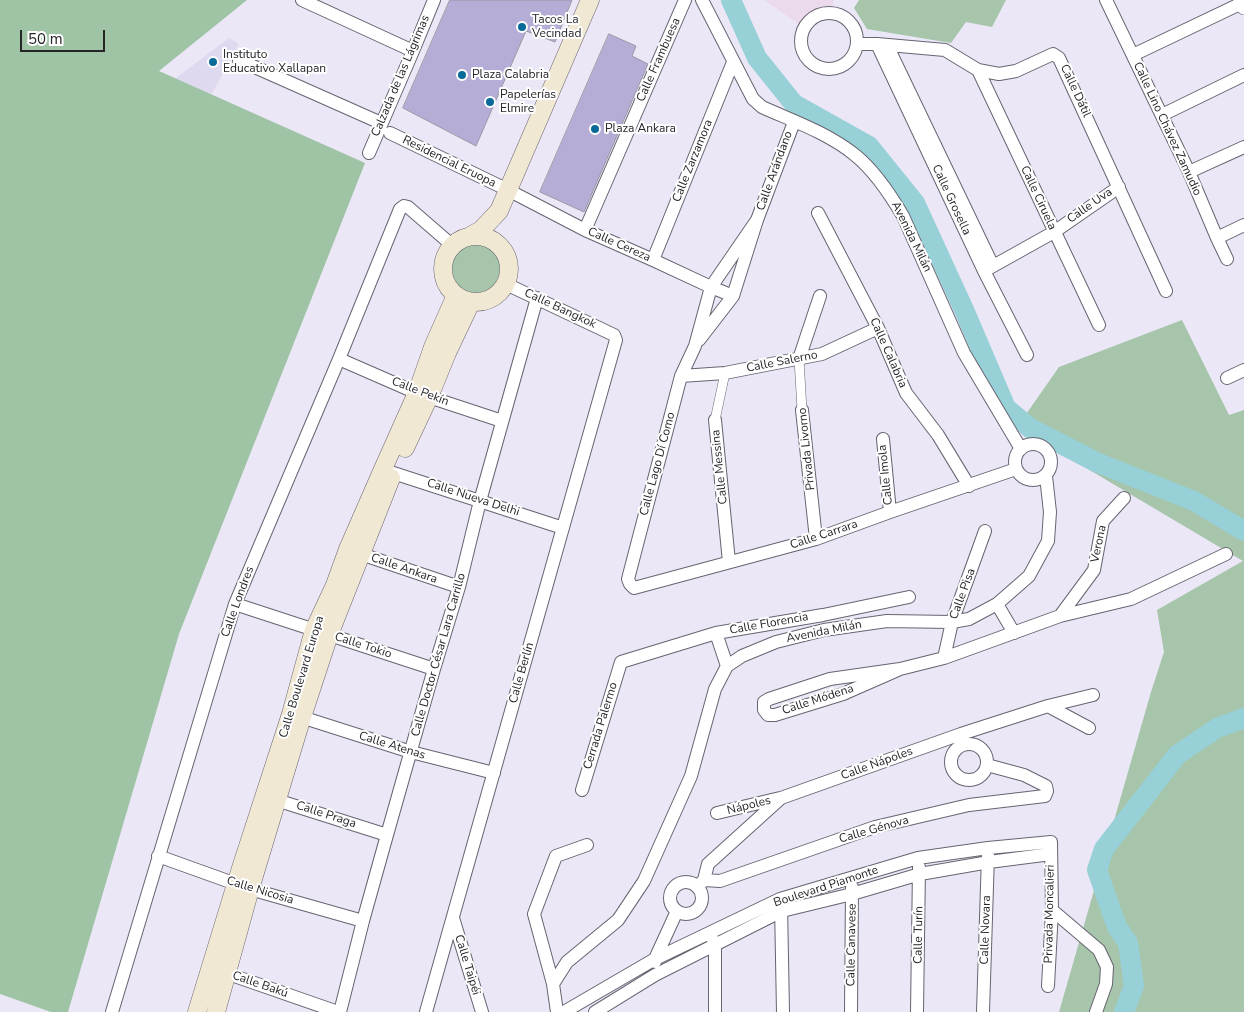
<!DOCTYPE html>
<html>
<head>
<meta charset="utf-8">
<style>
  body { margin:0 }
  #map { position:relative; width:1244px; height:1012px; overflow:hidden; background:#ebe7f6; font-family:"Nunito Sans",sans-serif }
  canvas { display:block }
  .scale { position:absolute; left:20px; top:30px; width:85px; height:22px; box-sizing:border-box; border:2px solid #252429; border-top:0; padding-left:6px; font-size:15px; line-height:18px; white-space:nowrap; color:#252429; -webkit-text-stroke:4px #fff; paint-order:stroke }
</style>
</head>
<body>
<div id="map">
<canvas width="1244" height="1012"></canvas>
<div class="scale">50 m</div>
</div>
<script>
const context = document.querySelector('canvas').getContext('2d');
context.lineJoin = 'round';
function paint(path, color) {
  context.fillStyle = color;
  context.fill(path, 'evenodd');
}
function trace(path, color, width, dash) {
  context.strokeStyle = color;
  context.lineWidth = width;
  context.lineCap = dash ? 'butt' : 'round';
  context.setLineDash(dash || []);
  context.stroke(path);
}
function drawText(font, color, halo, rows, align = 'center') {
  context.font = font + ' "Nunito Sans",sans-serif';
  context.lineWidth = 4;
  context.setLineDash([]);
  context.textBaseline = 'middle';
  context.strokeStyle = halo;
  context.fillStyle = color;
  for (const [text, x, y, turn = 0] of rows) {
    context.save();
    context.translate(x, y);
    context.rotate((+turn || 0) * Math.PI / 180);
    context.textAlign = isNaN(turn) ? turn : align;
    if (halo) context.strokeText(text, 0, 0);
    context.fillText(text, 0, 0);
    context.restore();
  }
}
const commercial = new Path2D(`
  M764,0h70l-2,7 -9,-1 -18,10 -5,9z`);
const built = new Path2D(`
  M229,38l10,6 -30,55 -37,-18z`);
const green = new Path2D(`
  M859,0h147l-14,27 -26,-5 -15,21 -84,-14 -13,-21z
  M449 267a26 26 0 1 1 52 0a26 26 0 1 1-52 0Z
  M1182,320l47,95 15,-5v602h-185l92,-320 13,-40 -7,-42 86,-49 -226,-134 42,-60z`);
const forest = new Path2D(`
  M0,0h247l-88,71 206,92 -186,471 -111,378h-17l-51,-18z`);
const river = new Path2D(`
  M731,0l26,58 37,46 75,42 46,57 50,109 41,96 24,20 66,34 98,39 50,30
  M1124,1012l10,-26 -6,-43 -11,-16 -20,-57 7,-21 73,-94 40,-27 27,-10`);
const building = new Path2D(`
  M450,0h122l-17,42 -29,-11 -50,115 -73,-38z
  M609,34l27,12 -4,10 16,8 -64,148 -44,-20z`);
const pedestrian = new Path2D(`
  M799,359l3,51
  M715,420l10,-47`);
const minor = new Path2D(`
  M302,0l111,51
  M702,0l51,99 9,8c31,14 66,26 93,48 20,16 35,39 48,61l61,137 57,96
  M1106,0l83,172 28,66 10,21
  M801 41a28 28 0 1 1 56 0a28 28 0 1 1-56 0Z
  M857,44h20l68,6 33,20 21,4 17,-3 37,-17 6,4 107,233
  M877,44l107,227 43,84
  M887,45l106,221
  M1133,55l109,-52
  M239,60l142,63
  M978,70l121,255
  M1162,115l82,-40
  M390,133l118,57 77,40 68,30 58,27 22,9
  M369,153l44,-102 21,-51
  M1189,172l55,-25
  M818,213l60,115 28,65 32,42 31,51
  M757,220l-46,67 -16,59 -14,30 -53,203 2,5 4,4 182,-49 74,-27 126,-43
  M585,230l100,-230
  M1217,238l27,-13
  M653,260l80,-198
  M986,270l68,-38 65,-45
  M699,340l34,-44 24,-76 37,-98
  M339,359l78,34 85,28
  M799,359l21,-63
  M681,376l44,-3 97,-19 56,-26
  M1227,378l17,-8
  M802,410l14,129
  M715,420l14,142
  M883,439l7,73
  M1015 462a18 18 0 1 1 36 0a18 18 0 1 1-36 0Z
  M384,470l179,58
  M355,552l104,35
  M235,604l199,65
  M997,604l17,29
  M1060,616l34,-46 9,-49 21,-23
  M716,633l11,33
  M944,658l8,-36 33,-91
  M900,669l-70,10 -61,20 -5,3v8l4,5h7l68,-21 57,-25 44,-11 116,-42 71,-17 95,-45
  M1048,706l41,22
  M295,715l116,37 83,21
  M951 762a18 18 0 1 1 36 0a18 18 0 1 1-36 0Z
  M582,790l39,-128 95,-29 107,-18 86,-18
  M270,798l117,37
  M717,813l63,-15
  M158,856l92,33 113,32
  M704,880l16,1 155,-54 94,-22 76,-9 2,-5 -1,-5 -22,-11 -37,-10
  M670 898a16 16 0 1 1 32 0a16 16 0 1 1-32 0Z
  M697,887l7,-7 4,-16 73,-66 180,-64 87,-28 45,-11
  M781,904l2,108
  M1052,910l47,40 8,17 -1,17 -10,28
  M453,918l29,94
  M713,940l2,5v67
  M655,962v-3l22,-48
  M220,971l118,41
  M553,984l14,-22 51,-42 26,-39 47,-105 24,-87 12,-23 15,-10 34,-14 48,-12 63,-9 65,1 17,-3 28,-15 32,-28 19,-35 2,-29 -4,-36
  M112,1012l123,-408 104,-245 61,-150 4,-3 4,1 45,39
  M340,1012l23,-91 24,-86 47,-166 25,-82 21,-86 57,-203
  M426,1012l190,-672 -2,-5 -108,-51
  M557,1012l-4,-28 -19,-70 22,-58 31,-11
  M564,1012l91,-53 125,-60 138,-41 70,-10 63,-6 1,68 -4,76
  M595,1012l60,-37 127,-64 70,-17 68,-20 69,-12 62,-8
  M851,1012l1,-125
  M917,1012l2,-145
  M983,1012l5,-157`);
const tertiary = new Path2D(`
  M1241,0l3,7`);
const secondary = new Path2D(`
  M470,236l11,-6 18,-19 91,-211
  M443 269a33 33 0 1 1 66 0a33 33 0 1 1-66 0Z
  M405,448l24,-51 18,-44 24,-51
  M197,1012l44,-144 50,-154 23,-84 21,-45 13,-36 35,-80 34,-76 16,-46 23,-52
  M216,1012l34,-123 52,-172 27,-82 62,-157`);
const markers = [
  [522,27,5,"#086a98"],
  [213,62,5,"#086a98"],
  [462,75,5,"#086a98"],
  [490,102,5,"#086a98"],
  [595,129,5,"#086a98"]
];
const poiNames = [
  ["Tacos La",532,20],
  ["Vecindad",532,34],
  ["Instituto",223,55],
  ["Educativo Xallapan",223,69],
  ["Plaza Calabria",472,75],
  ["Papelerías",500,95],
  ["Elmire",500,109],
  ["Plaza Ankara",605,129]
];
const streetNames = [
  ["Calle Frambuesa",659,60,-66],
  ["Calzada de las Lágrimas",401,76,-67],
  ["Calle Dátil",1075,91,65],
  ["Calle Lino Chávez Zamudio",1167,129,65],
  ["Calle Zarzamora",693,161,-68],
  ["Residencial Eruopa",449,162,26],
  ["Calle Arándano",775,171,-70],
  ["Calle Ciruela",1038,198,65],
  ["Calle Grosella",951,200,65],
  ["Calle Uva",1090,206,-35],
  ["Avenida Milán",911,237,64],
  ["Calle Cereza",619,245,24],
  ["Calle Bangkok",560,309,25],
  ["Calle Calabria",888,353,66],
  ["Calle Salerno",782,362,-11],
  ["Calle Pekín",420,392,21],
  ["Privada Livorno",807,449,-96],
  ["Calle Lago Dí Como",658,464,-75],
  ["Calle Messina",720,467,-96],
  ["Calle Imola",886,475,-96],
  ["Calle Nueva Delhi",473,498,18],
  ["Calle Carrara",824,535,-18],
  ["Verona",1099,544,-78],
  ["Calle Ankara",404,569,19],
  ["Calle Pisa",963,594,-70],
  ["Calle Londres",238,602,-70],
  ["Calle Florencia",769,624,-10],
  ["Avenida Milán",824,632,-11],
  ["Calle Tokio",363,646,18],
  ["Calle Doctor César Lara Carrillo",439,655,-74],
  ["Calle Berlín",522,673,-74],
  ["Calle Boulevard Europa",302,677,-73],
  ["Calle Módena",818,700,-18],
  ["Cerrada Palermo",601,726,-73],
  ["Calle Atenas",392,746,17],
  ["Calle Nápoles",877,764,-20],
  ["Nápoles",749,806,-14],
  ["Calle Praga",326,815,18],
  ["Calle Génova",874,830,-16],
  ["Boulevard Piamonte",826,887,-18],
  ["Calle Nicosia",260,891,17],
  ["Privada Moncalieri",1050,914,-89],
  ["Calle Novara",986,930,-88],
  ["Calle Turín",919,935,-89],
  ["Calle Canavese",852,945,-89],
  ["Calle Taipéi",467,965,73],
  ["Calle Bakú",260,985,19]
];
paint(commercial, '#ebdaeb');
paint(built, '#ded9ef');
paint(green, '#a6c5ab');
paint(forest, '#9ec4a5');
trace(river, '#97d0d7', 20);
paint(building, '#b6add6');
trace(building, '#9b98a5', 1);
trace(pedestrian, '#676471', 10);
trace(minor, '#676471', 14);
trace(tertiary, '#676471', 16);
trace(secondary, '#676471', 19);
trace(pedestrian, '#fff', 9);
trace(minor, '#fff', 12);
trace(tertiary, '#fff', 15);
trace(secondary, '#f1e8d3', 18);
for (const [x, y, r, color] of markers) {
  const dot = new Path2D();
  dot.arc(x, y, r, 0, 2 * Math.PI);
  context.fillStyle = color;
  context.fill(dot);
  trace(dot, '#fff', 2);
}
drawText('12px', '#252429', '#fff', poiNames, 'left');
drawText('12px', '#252429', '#fff', streetNames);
</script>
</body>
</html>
